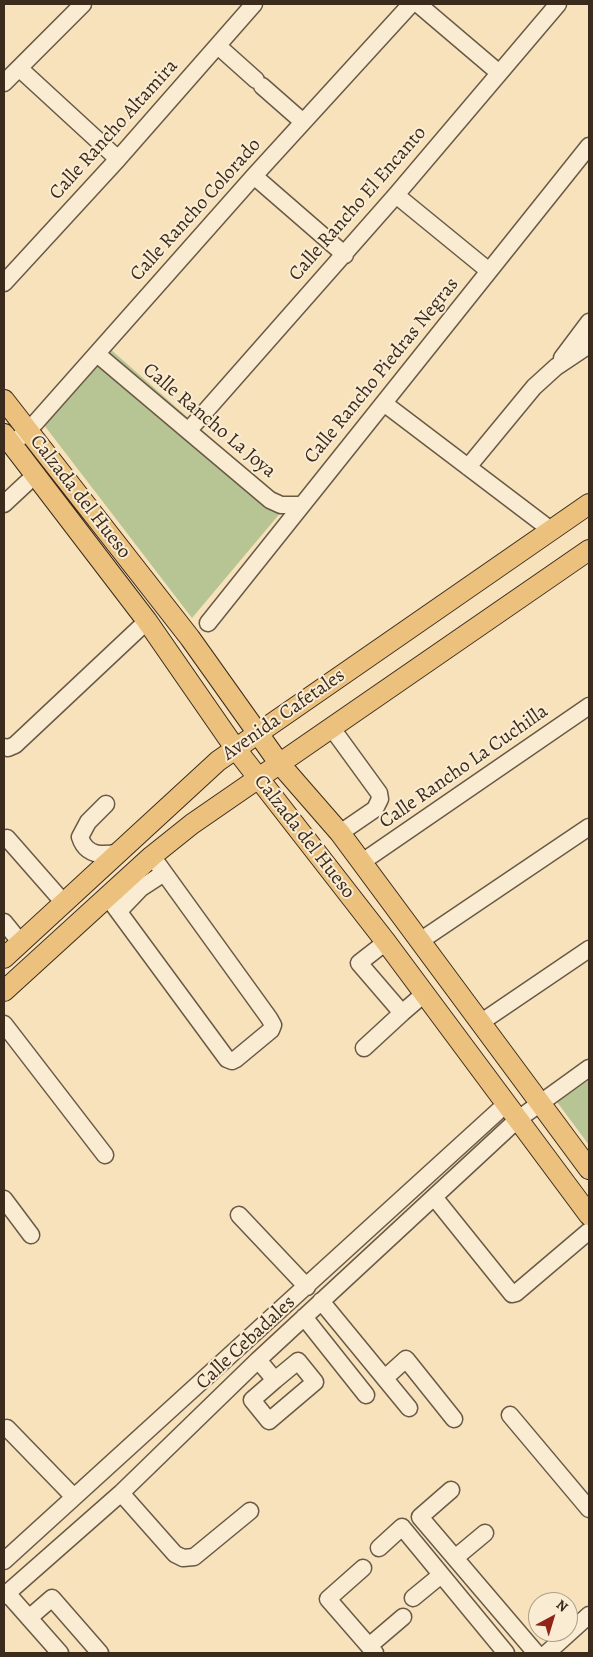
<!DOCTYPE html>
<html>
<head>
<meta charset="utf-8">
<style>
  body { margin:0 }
  #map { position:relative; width:593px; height:1657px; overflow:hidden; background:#f7e2bc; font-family:Alegreya,serif }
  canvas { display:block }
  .frame { position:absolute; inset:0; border:5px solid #3a2b1d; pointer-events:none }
  .north { position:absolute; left:528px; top:1592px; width:50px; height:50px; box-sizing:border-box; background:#faecd3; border:1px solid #ad9f8a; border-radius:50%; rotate:39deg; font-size:14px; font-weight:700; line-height:20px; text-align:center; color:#3a2b1d }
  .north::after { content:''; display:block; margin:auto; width:18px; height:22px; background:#8f2418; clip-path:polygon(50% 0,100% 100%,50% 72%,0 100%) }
</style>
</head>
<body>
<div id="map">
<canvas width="593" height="1657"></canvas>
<div class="frame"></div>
<div class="north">N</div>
</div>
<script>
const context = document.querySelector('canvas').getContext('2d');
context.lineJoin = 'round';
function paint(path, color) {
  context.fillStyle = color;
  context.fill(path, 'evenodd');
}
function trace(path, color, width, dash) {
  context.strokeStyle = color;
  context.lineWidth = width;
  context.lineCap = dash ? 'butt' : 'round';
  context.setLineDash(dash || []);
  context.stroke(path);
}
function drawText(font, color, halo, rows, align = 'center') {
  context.font = font + ' Alegreya,serif';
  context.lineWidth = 4;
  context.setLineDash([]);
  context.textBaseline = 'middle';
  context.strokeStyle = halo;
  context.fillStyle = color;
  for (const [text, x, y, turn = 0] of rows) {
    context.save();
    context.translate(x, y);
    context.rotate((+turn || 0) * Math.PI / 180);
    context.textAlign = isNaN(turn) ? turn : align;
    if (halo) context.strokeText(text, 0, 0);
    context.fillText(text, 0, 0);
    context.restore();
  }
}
const green = new Path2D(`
  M109,348l178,157 -95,113 -151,-197z
  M589,1080v65l-32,-43z`);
const minor = new Path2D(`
  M418,4l80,68
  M218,46l38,34
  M19,68l99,91
  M4,83l79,-79
  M262,86l41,36
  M254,176l91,79
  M396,195l93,76
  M4,283l114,-124 136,-155
  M97,354l173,146 11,5h19
  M562,358l27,-36
  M385,404l166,126
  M189,430l207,-235 162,-191
  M19,438l10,-8 225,-254 157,-172
  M468,467l66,-80 22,-20 33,-22
  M4,504l30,-28
  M208,623l381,-477
  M331,727l48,66 1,6 -5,10 -35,24
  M4,747l4,1 7,-3 132,-124
  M106,804l-18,18 -8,15c6,19 22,19 39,15
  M7,838l57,65
  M362,862l227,-156
  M107,896l120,163 5,2 4,-2 35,-29 2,-5 -4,-7 -117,-162
  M119,911l22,-23 23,-15
  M4,922l17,21
  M420,941l169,-114
  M386,942l-27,21 43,50 22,-19
  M480,1023l109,-74
  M4,1024l101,131
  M364,1048l38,-35
  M434,1197l78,97 4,-1 73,-62
  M4,1199l27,36
  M239,1215l68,72
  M321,1301l88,107
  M304,1317l62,78
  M258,1360l17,20 -23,20 17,21 46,-39 -17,-21 -23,19
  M385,1378l21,-19 48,60
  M510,1415l79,94
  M7,1428l67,69
  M451,1490l-31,27 116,136
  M121,1493l54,61 8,4 11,-1 56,-46
  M379,1548l23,-21 104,126
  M455,1558l30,-25
  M4,1561l502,-457
  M363,1568l-35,31 47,54
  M7,1593l53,60
  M4,1596l117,-103 137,-133 259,-240 72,-52
  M413,1598l28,-23
  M29,1618l23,-20 48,55
  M369,1646l34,-29
  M547,1653l42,-38`);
const major = new Path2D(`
  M4,400l186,238 89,125 61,70 249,336
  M4,434l143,187 88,127 151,194 203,273
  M4,958l214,-197 371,-257
  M4,991l148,-135 40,-32 397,-274`);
const streetNames = [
  ["Calle Rancho Altamira",114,130,-48],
  ["Calle Rancho El Encanto",358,204,-49],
  ["Calle Rancho Colorado",196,210,-48],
  ["Calle Rancho Piedras Negras",382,371,-51],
  ["Calle Rancho La Joya",209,421,40],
  ["Calzada del Hueso",80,497,52],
  ["Avenida Cafetales",284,715,-35],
  ["Calle Rancho La Cuchilla",464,767,-35],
  ["Calzada del Hueso",304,837,52],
  ["Calle Cebadales",246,1343,-43]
];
paint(green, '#b7c494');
trace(minor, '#695945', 19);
trace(major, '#3a2b1d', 22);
trace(minor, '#faecd3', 16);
trace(major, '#ecc17e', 20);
drawText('20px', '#3a2b1d', '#faecd3', streetNames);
</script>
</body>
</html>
